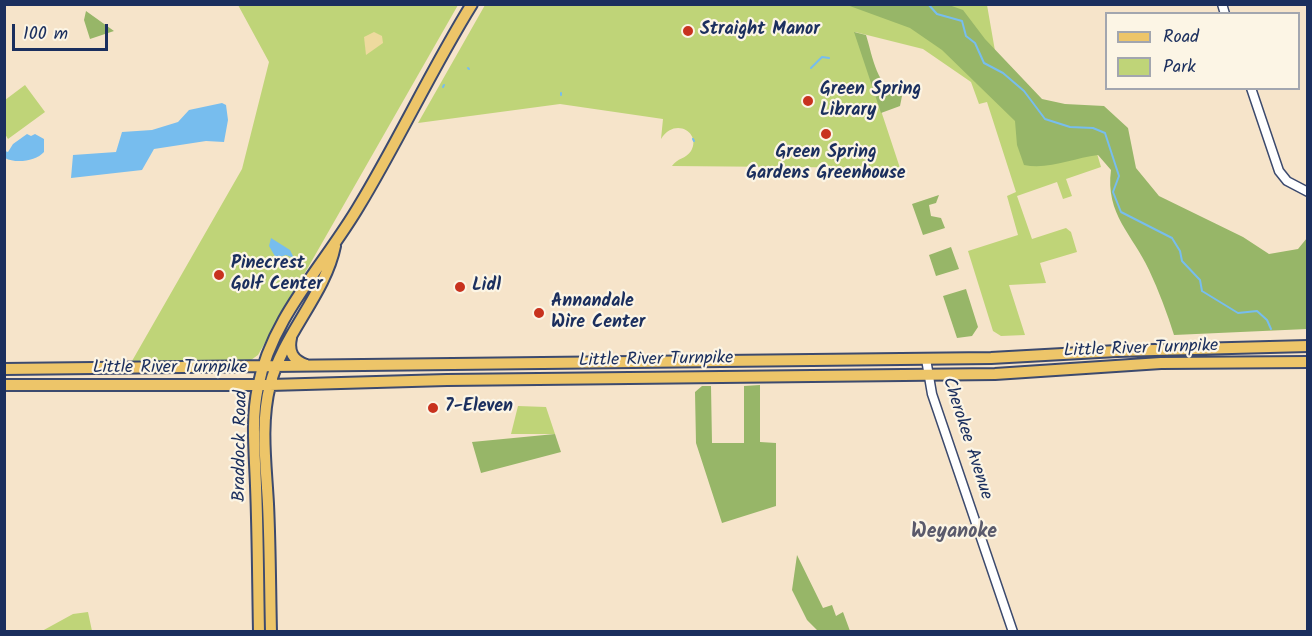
<!DOCTYPE html>
<html>
<head>
<meta charset="utf-8">
<style>
  body { margin:0 }
  #map { position:relative; width:1312px; height:636px; overflow:hidden; background:#f6e4ca; font-family:Kalam,sans-serif }
  canvas { display:block }
  .frame { position:absolute; inset:0; border:6px solid #1b2f5e; pointer-events:none }
  .legend { position:absolute; left:1105px; top:12px; width:195px; height:78px; box-sizing:border-box; background:#fcf5e5; border:2px solid #a2a6af; margin:0; padding:8px 10px; list-style:none; font-size:18px; color:#1b2f5e }
  .legend li { display:flex; align-items:center; gap:12px; height:30px }
  .legend b { width:30px; border:2px solid #a2a6af }
  .scale { position:absolute; left:12px; top:24px; width:96px; height:27px; box-sizing:border-box; border:3px solid #1b2f5e; border-top:0; padding-left:8px; font-size:18px; line-height:21px; white-space:nowrap; color:#1b2f5e; -webkit-text-stroke:4px #fcf5e5; paint-order:stroke }
</style>
</head>
<body>
<div id="map">
<canvas width="1312" height="636"></canvas>
<div class="frame"></div>
<ul class="legend">
<li><b style="height:8px;background:#edc569"></b>Road</li>
<li><b style="height:16px;background:#bfd478"></b>Park</li>
</ul>
<div class="scale">100 m</div>
</div>
<script>
const context = document.querySelector('canvas').getContext('2d');
context.lineJoin = 'round';
function paint(path, color) {
  context.fillStyle = color;
  context.fill(path, 'evenodd');
}
function trace(path, color, width, dash) {
  context.strokeStyle = color;
  context.lineWidth = width;
  context.lineCap = dash ? 'butt' : 'round';
  context.setLineDash(dash || []);
  context.stroke(path);
}
function drawText(font, color, halo, rows, align = 'center') {
  context.font = font + ' Kalam,sans-serif';
  context.lineWidth = 4.5;
  context.setLineDash([]);
  context.textBaseline = 'middle';
  context.strokeStyle = halo;
  context.fillStyle = color;
  for (const [text, x, y, turn = 0] of rows) {
    context.save();
    context.translate(x, y);
    context.rotate((+turn || 0) * Math.PI / 180);
    context.textAlign = isNaN(turn) ? turn : align;
    if (halo) context.strokeText(text, 0, 0);
    context.fillText(text, 0, 0);
    context.restore();
  }
}
const green = new Path2D(`
  M238,5h220l-200,350 -7,5 -119,1 110,-192 27,-107z
  M485,5h502l11,63 39,42 56,30 8,27 -35,12 6,17 -9,3 -6,-17 -40,14 15,43 34,-11 5,4 6,20 -37,11 6,20 -37,2 16,50 -24,1 -8,-5 -25,-80 50,-16 -11,-39 9,-4 -29,-90 -8,2 -8,-22 -48,-33 -68,-17 45,136 -228,-2c5,-8 14,-7 19,-15 11,-18 -16,-35 -30,-12l2,-20 -103,-15 -142,19z
  M25,85l20,27 -37,27 -3,-5v-34z
  M518,406l28,1 9,27h-44z
  M88,612l4,19h-50l31,-17z`);
const forest = new Path2D(`
  M847,5h102l14,5 22,29 57,60 23,5 39,2 24,22 8,40 23,28 84,41 26,17 29,-5 9,-11v91l-133,6c-7,-22 -15,-44 -25,-65 -16,-35 -44,-56 -38,-100l-13,-15c-25,3 -49,15 -74,10l-7,-20 -2,-24 -73,-71 -32,-22z
  M86,11l28,20 -24,8 -6,-19z
  M854,32l12,3c7,22 10,53 36,61l-2,10 -19,7z
  M939,195l-3,8 -7,2 2,11 10,2 4,10 -22,7 -11,-31z
  M951,247l8,22 -23,7 -7,-21z
  M966,289l12,38 -6,9 -15,2 -14,-42z
  M760,385v57l16,1v63l-54,17 -26,-80 -1,-51 7,-6h9l1,57h32v-57z
  M555,434l6,18 -80,21 -9,-31z
  M797,555l26,53 9,-3 4,11 7,-4 7,19h-32l-11,-11 -15,-30z`);
const sand = new Path2D(`
  M374,32l8,4 1,7 -17,12 -2,-18z`);
const water = new Path2D(`
  M222,103l4,2 2,15 -4,22 -18,-1 -52,8 -12,21 -71,8 2,-23 43,-3 6,-20 30,-2 26,-8 11,-12z
  M27,134l4,2 4,-2 9,5v13c-8,9 -28,12 -39,6v-7l3,1 5,-8z
  M271,238l19,12 4,8 -8,-3 -10,3 -7,-12z`);
const stream = new Path2D(`
  M928,4l9,10 25,7 4,15 9,7 9,20 19,10 21,18 21,28 25,8 23,1 12,5 14,43 -6,16 8,20 51,26 8,13 2,10 18,19 2,11 36,22 19,-2 10,9 4,9
  M468,68l1,1
  M811,68l11,-11 7,1
  M443,87l1,-2
  M561,95v-2
  M693,139l1,2`);
const tertiary = new Path2D(`
  M1222,4l3,10
  M1251,88l28,83 8,10 21,11
  M926,359l6,35 81,238`);
const primary = new Path2D(`
  M291,338c-3,14 2,22 15,27
  M4,369l987,-11 126,-7 191,-5
  M4,385h266l177,-5 548,-6 166,-11 147,-1
  M259,632c-1,-49 -1,-97 -3,-146 -1,-32 -5,-67 2,-99 13,-69 67,-123 101,-181 40,-66 72,-136 113,-202
  M271,632c-1,-43 -1,-86 -3,-128 -2,-39 -8,-80 2,-119 13,-51 55,-90 65,-139`);
const markers = [
  [688,31,6,"#c8321e"],
  [808,101,6,"#c8321e"],
  [826,134,6,"#c8321e"],
  [219,275,6,"#c8321e"],
  [460,287,6,"#c8321e"],
  [539,313,6,"#c8321e"],
  [433,408,6,"#c8321e"]
];
const poiNames = [
  ["Straight Manor",700,31],
  ["Green Spring",820,91],
  ["Library",820,112],
  ["Green Spring",826,154,"center"],
  ["Gardens Greenhouse",826,175,"center"],
  ["Pinecrest",231,265],
  ["Golf Center",231,286],
  ["Lidl",472,287],
  ["Annandale",551,303],
  ["Wire Center",551,324],
  ["7-Eleven",445,408]
];
const streetNames = [
  ["Little River Turnpike",1141,350,-2],
  ["Little River Turnpike",656,361,-1],
  ["Little River Turnpike",170,369],
  ["Cherokee Avenue",966,439,72],
  ["Braddock Road",242,446,-89]
];
const neighbourhoodNames = [
  ["Weyanoke",954,534]
];
paint(green, '#bfd478');
paint(forest, '#97b668');
paint(sand, '#eeda9e');
paint(water, '#77bdee');
trace(stream, '#77bdee', 2);
trace(tertiary, '#3c4a6e', 11);
trace(primary, '#3c4a6e', 14);
trace(tertiary, '#fff', 8);
trace(primary, '#edc569', 10);
for (const [x, y, r, color] of markers) {
  const dot = new Path2D();
  dot.arc(x, y, r, 0, 2 * Math.PI);
  context.fillStyle = color;
  context.fill(dot);
  trace(dot, '#fcf5e5', 2);
}
drawText('bold 18px', '#1b2f5e', '#fcf5e5', poiNames, 'left');
drawText('18px', '#1b2f5e', '#fcf5e5', streetNames);
drawText('bold 20px', '#5a5a6b', '#fcf5e5', neighbourhoodNames);
</script>
</body>
</html>
